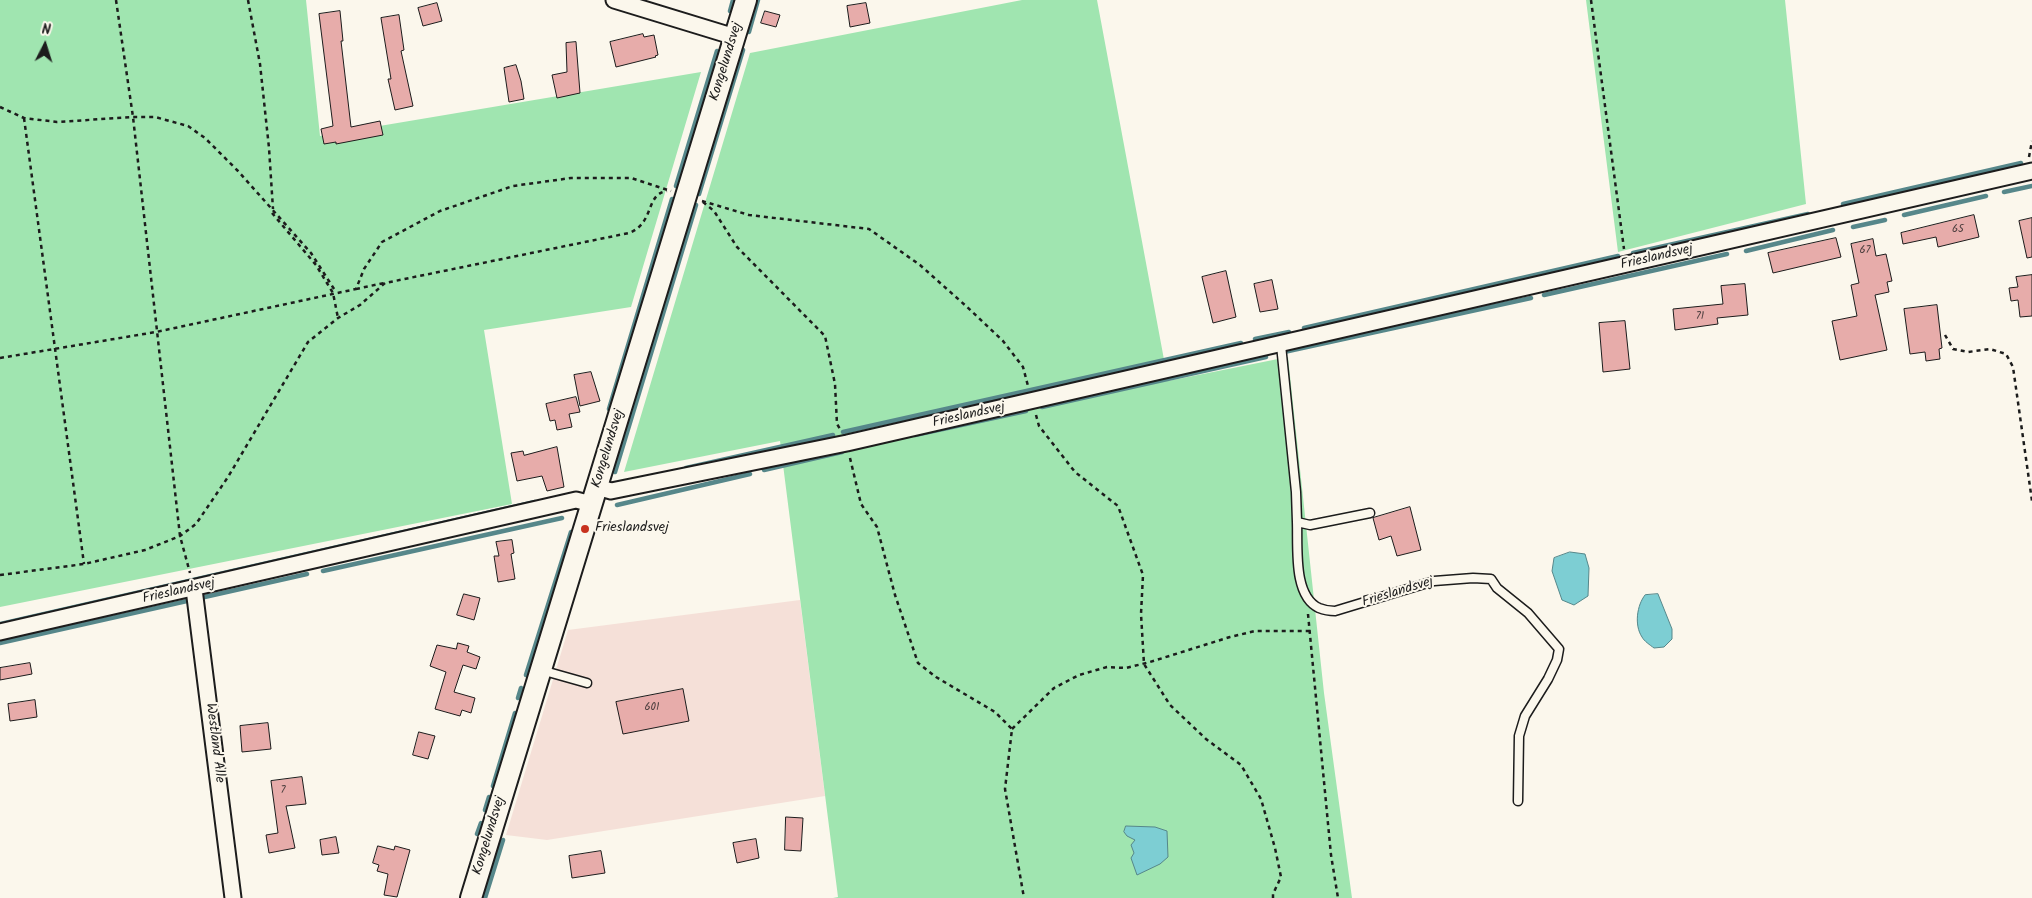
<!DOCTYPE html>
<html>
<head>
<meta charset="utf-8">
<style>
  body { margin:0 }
  #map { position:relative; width:2032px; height:898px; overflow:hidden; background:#fbf7ec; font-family:Kalam,sans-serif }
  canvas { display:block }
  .north { position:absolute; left:20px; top:20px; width:50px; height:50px; -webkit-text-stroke:4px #fbf7ec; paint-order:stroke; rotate:5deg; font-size:14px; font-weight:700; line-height:20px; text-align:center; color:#1c1c1c }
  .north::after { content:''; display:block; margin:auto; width:18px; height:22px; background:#1c1c1c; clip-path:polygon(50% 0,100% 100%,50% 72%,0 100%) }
</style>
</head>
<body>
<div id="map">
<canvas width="2032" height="898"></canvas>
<div class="north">N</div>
</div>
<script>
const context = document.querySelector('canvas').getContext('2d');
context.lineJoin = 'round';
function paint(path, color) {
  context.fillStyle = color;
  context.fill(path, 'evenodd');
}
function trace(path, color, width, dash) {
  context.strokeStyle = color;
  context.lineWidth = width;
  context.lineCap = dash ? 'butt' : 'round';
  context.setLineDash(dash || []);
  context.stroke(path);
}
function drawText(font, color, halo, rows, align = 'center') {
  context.font = font + ' Kalam,sans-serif';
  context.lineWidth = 4;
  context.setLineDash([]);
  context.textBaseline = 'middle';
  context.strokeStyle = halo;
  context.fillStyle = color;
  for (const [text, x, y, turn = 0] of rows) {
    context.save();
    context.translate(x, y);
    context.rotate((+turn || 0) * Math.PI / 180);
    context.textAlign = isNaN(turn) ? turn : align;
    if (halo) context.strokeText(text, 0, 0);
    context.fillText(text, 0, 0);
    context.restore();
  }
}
const built = new Path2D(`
  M800,600l25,196 -278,44 -41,-5 62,-205z`);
const green = new Path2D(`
  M0,0h306l14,136 381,-64 -70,235 -147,23 28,174 -512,103z
  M1022,0h75l71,381 120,-24 36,336 28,205h-519l5,-1 -58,-456 -156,31 126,-419z
  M1586,0h199l21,204 -188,48z`);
const water = new Path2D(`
  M1570,552l15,2 4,14 -1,28 -14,9 -12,-5 -10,-29 2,-13z
  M1658,594l14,35v10l-8,8 -10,1c-4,-3 -10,-7 -12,-11 -8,-12 -5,-32 3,-42z
  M1126,826l29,1 12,4 1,26 -8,7 -23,11 -6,-17 3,-5 -3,-8 4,-5 -8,-4 -3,-4z`);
const stream = new Path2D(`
  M730,11l3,-11
  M749,32l9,-32
  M676,186l41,-135
  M2004,192l28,-6
  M699,194l44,-144
  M1843,204l178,-41
  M1904,215l82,-19
  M1853,227l32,-7
  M1746,251l87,-21
  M1633,253l175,-39
  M1544,295l183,-41
  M1304,328l314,-72
  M1255,339l34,-7
  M1284,352l247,-54
  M1042,407l224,-50
  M609,409l63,-210
  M843,432l398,-89
  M915,435l111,-24
  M686,468l147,-33
  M764,470l78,-18
  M615,472l81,-267
  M617,505l133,-31
  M323,571l239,-53
  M0,624l535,-122
  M0,643l307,-69
  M526,675l45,-143
  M518,698l3,-10
  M493,786l22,-73
  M485,810l4,-13
  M477,834l4,-11
  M485,898l18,-58`);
const building = new Path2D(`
  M437,3l5,18 -19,5 -5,-18z
  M866,3l4,20 -20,4 -3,-21z
  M340,11l3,30h-2l10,86 29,-6 3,14 -47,9v-2l-12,2 -3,-15 12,-3 -14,-112z
  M765,11l15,4 -4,12 -15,-4z
  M399,15l5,35 -3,1 12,55 -18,4 -7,-31h3l-10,-61z
  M643,34l1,3 10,-2 4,20 -3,1 1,1 -40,10 -6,-25z
  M576,42l4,51 -23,5 -5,-23 15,-3 -1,-29z
  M516,65l5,16 3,18 -15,3 -5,-34z
  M1974,215l5,22 -41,10 -2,-10 -33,7 -2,-11z
  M2032,218v39l-5,1 -8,-37z
  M1836,238l5,19 -68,16 -5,-20z
  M1873,239l3,17 10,-2 6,27 -5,1 2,10 -14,3 12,55 -47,10 -8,-39 25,-5 -6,-31 8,-2 -8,-39z
  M1226,271l10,46 -23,6 -11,-46z
  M2032,275v41l-12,1 -2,-17 -7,1 -2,-13 9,-1 -2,-10z
  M1272,280l6,29 -18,3 -6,-28z
  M1745,284l3,31 -31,3 1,6 -43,6 -2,-21 50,-5 -2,-18z
  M1937,305l5,43 -3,1 1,10 -14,2 -1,-9 -15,2 -6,-45z
  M1625,321l5,48 -27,3 -4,-49z
  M591,372l9,29 -20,5 -6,-31z
  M576,397l4,15 -11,2 3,13 -15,3 -2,-10 -5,1 -4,-17z
  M557,447l7,40 -17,4 -5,-15 -25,5 -6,-28 12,-2 1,4z
  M1410,507l11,43 -24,6 -6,-20 -12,4 -6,-22z
  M512,540l2,13 -3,1 4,25 -17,3 -4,-26h5l-3,-14z
  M464,594l16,4 -6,22 -17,-5z
  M458,643l11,3 -2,6 13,5 -4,12 -13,-4 -9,27 21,6 -4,15 -9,-3 -2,6 -25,-7 11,-37 -16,-6 7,-21 19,4z
  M30,663l2,11 -32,6v-12z
  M683,689l6,32 -66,13 -7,-32z
  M35,700l2,17 -27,4 -2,-17z
  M268,723l3,26 -29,3 -2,-26z
  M419,732l16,4 -7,23 -15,-4z
  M302,777l4,27 -20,2 9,42 -26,5 -3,-18 12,-2 -7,-52z
  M786,817l17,1 -2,33 -16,-1z
  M336,837l3,16 -17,2 -2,-15z
  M756,839l3,19 -22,5 -4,-20z
  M378,846l16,4 1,-4 15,4 -13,47 -13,-2 4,-21 -11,-3 2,-6 -6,-2z
  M601,851l4,22 -33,5 -3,-22z`);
const path = new Path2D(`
  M116,0l17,117 47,419 10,37
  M248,0l12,64 9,84 4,61
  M1591,0l33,249
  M0,107l24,11 33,4 76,-5h22l33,9 17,12 33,33 73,82 25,39
  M24,118l60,446
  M2029,157l3,-16
  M702,201l47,14 120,14 51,36 46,41 37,35 20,26 5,19
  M703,202l11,9 23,36 88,89 10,48 2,40 3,5
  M272,213l44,52 17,28 5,25
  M356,289l28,-6
  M1945,335l8,14 15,3 22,-3 16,5 7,13 19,134
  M0,358l156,-26 200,-43 8,-20 18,-27 58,-31 73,-25 58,-8h60l40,13
  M1036,415l3,11 36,46 43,34 25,69 -2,39 3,50 26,41 36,34 35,26 20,34 14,49 6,29 -8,17v4
  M850,458l11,46 16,23 18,68 23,68 18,14 59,35 17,17 -7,60 19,109
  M0,575l84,-11 61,-14 35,-14 16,-12 32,-47 80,-135 30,-24 22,-13 25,-22 244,-50c26,-10 16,-39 38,-42
  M1308,614l23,241 7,43
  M1012,729l42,-41 25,-13 28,-8 19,1 24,-6 80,-25 25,-6h55`);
const lane = new Path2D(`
  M1281,345l15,147 1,30
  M1370,513l-60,12 -13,-3c1,26 -4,74 22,86 5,2 11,3 16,3l99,-30 39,-3 18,1 6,9 31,25 31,36 -2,11 -9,19 -23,37 -6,20 -1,65
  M541,670l46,13`);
const street = new Path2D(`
  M614,0l121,37
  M597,487l14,4 236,-48 1185,-272
  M194,589l39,309
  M0,632l576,-132 16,4`);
const secondary = new Path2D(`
  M471,898l275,-898`);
const markers = [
  [585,529,5,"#c8321e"]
];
const numberNames = [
  ["65",1958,230],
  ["67",1865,251],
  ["71",1700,317],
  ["601",652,708],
  ["7",283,791]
];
const streetNames = [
  ["Kongelundsvej",727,62,-73],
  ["Frieslandsvej",1657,258,-13],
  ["Frieslandsvej",969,416,-13],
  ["Kongelundsvej",609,449,-73],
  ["Frieslandsvej",179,592,-13],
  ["Frieslandsvej",1398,593,-17],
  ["Westland Alle",214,743,83],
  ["Kongelundsvej",490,836,-73]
];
const poiNames = [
  ["Frieslandsvej",595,529]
];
paint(built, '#f5e0d8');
paint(green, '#a0e5b0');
paint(water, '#7dced3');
trace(water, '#56878a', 1);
trace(stream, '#56878a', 4.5);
paint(building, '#e7acaa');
trace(building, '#1c1c1c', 1);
trace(lane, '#1c1c1c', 11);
trace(street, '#1c1c1c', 19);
trace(secondary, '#1c1c1c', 24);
trace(path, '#1c1c1c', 2.5, [4, 4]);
trace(lane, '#fbf7ec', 8);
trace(street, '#fbf7ec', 15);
trace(secondary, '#fbf7ec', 20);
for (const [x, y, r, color] of markers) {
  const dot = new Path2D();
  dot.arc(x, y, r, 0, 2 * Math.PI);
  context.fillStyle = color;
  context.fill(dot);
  trace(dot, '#fbf7ec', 2);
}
drawText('11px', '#4f4040', null, numberNames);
drawText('14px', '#1c1c1c', '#fbf7ec', streetNames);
drawText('14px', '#1c1c1c', '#fbf7ec', poiNames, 'left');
</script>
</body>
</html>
